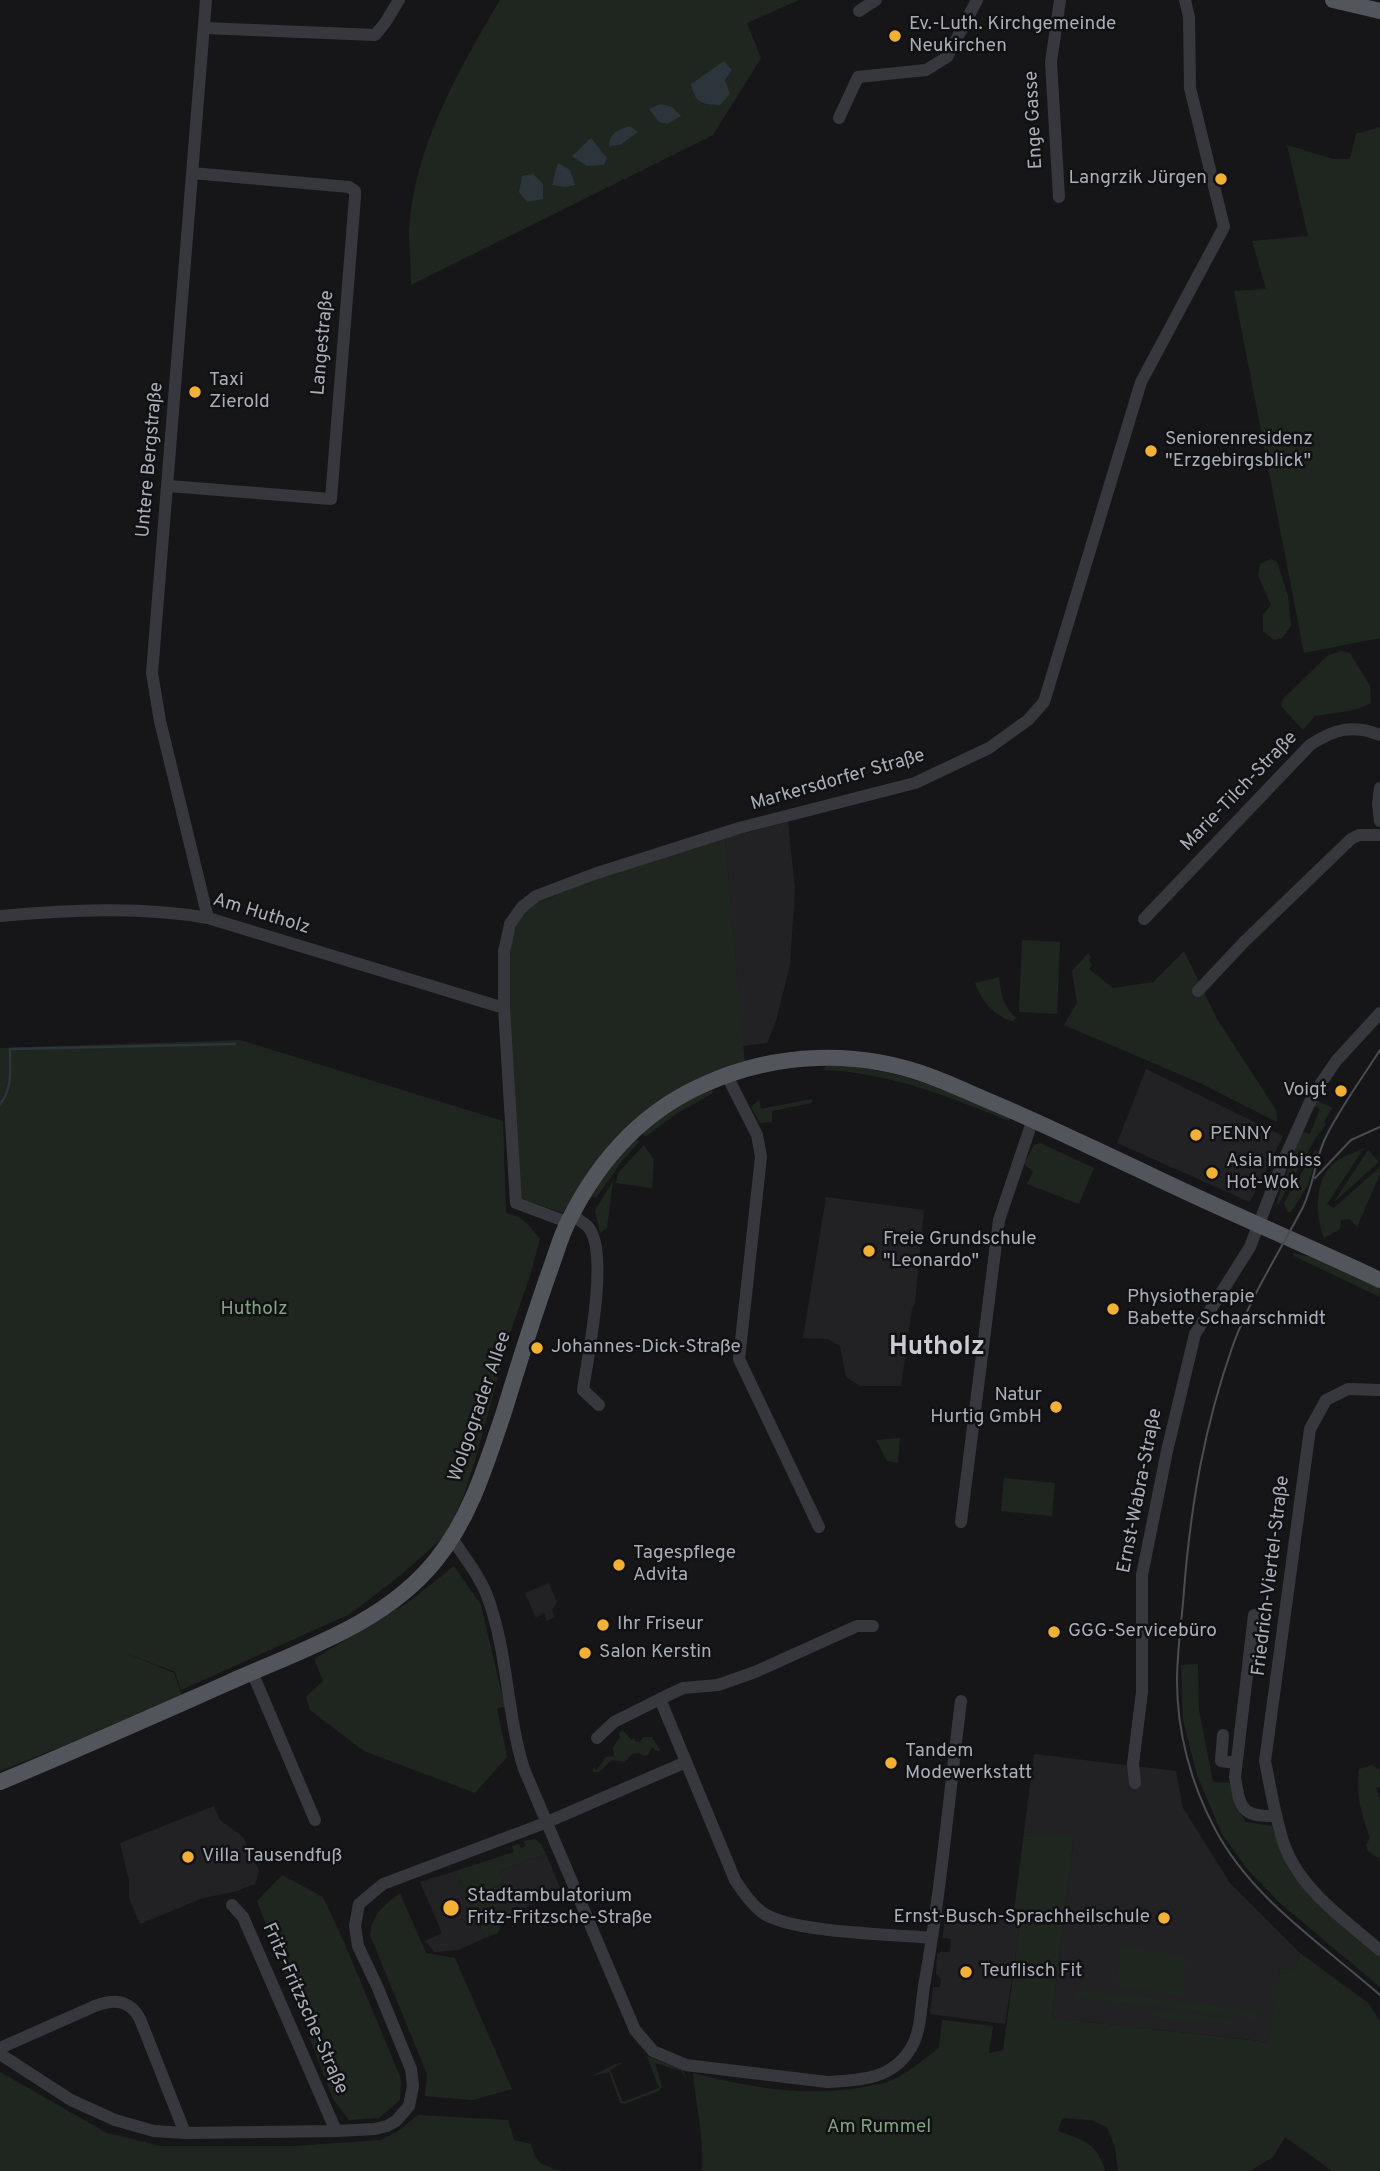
<!DOCTYPE html>
<html>
<head>
<meta charset="utf-8">
<style>
  body { margin:0 }
  canvas { display:block; background:#161618 }
</style>
</head>
<body>
<canvas width="1380" height="2171"></canvas>
<script>
const context = document.querySelector('canvas').getContext('2d');
context.lineJoin = 'round';
function paint(path, color) {
  context.fillStyle = color;
  context.fill(path, 'evenodd');
}
function trace(path, color, width, dash) {
  context.strokeStyle = color;
  context.lineWidth = width;
  context.lineCap = dash ? 'butt' : 'round';
  context.setLineDash(dash || []);
  context.stroke(path);
}
function drawText(font, color, halo, rows, align = 'center') {
  context.font = font + ' Overpass,sans-serif';
  context.lineWidth = 5;
  context.setLineDash([]);
  context.textBaseline = 'middle';
  context.strokeStyle = halo;
  context.fillStyle = color;
  for (const [text, x, y, turn = 0] of rows) {
    context.save();
    context.translate(x, y);
    context.rotate((+turn || 0) * Math.PI / 180);
    context.textAlign = isNaN(turn) ? turn : align;
    if (halo) context.strokeText(text, 0, 0);
    context.fillText(text, 0, 0);
    context.restore();
  }
}
const built = new Path2D(`
  M788,822l7,67 -5,76 -14,56 -9,22 -24,3 -18,-208z
  M1146,1069l137,67 -33,66 -133,-59z
  M826,1197l98,13 -9,93 -3,6 -11,77h-41l-14,-9 -6,-31 -12,-7 -25,-1z
  M549,1583l8,19 -5,8 3,7 -8,4 -3,-8 -8,5 -11,-25z
  M1034,1754l142,17 7,37 47,75 70,70 -4,18 -16,-3 -10,74 -218,-24 22,-181 -50,-5z
  M214,1806l6,14 23,17 16,34 -4,13 -21,8 -31,6 -63,26 -11,-26v-18l-9,-37z
  M546,1854l16,38 -58,25 -11,-29 11,-5 -5,-12z
  M456,1871l29,67 -27,12 -23,2 -10,-11 17,-8 -22,-51z
  M945,1912l68,7 6,13 -14,92 -75,-10 3,-27h7l1,-8 -5,-5 1,-20 4,-2h9l1,-13 -8,-1z`);
const green = new Path2D(`
  M500,0h299l-52,23 14,35 -48,77 -302,150c0,-17 -2,-36 -2,-53 4,-83 50,-163 91,-232zM724,61l8,9 -29,34 -9,-9 -2,-11z
  M1380,127v511l-76,15 -70,-362 32,-2 -14,-48 56,-5 -21,-91 46,14h17l6,-25z
  M1271,559l6,3 11,34 3,30 -9,12 -8,2 -11,-9v-16l8,-10 -13,-30 2,-11z
  M1342,651l8,2 20,33 1,17c-18,10 -37,9 -56,13l-12,14 -22,-24 2,-7 44,-43z
  M725,838l20,227 -77,30 -90,94 -15,24 -41,-14c-4,-51 -31,-258 3,-290 6,-6 21,-9 29,-13 55,-25 113,-40 171,-58z
  M1022,940l38,2 -3,72 -38,-2z
  M1184,951l33,68 59,91 1,12 -77,-39 -136,-58 13,-22 -5,-32 16,-18 3,4 -2,3 3,5 -3,4 24,19 40,-6z
  M999,977c2,15 4,31 18,41l-4,3c-17,-3 -33,-22 -38,-38z
  M240,1040l263,81 3,92c17,3 24,13 34,26l-10,37 -20,57 -33,121 -14,44 -18,38 -43,38 -52,40 -169,76 -6,-18 -53,-20 52,21 9,25 -183,73v-723z
  M827,1064c66,3 124,27 184,54l-2,3c-60,-24 -120,-49 -186,-51z
  M710,1087l3,6 -37,21 -31,23 -2,-3v-3l10,-10z
  M812,1099v4l-40,8v11l-12,1 -9,-16 8,-7 2,9z
  M1316,1100l16,8 -8,14 2,2 -11,15 -37,66 -2,-1 25,-73 9,3 10,-25 -7,-3z
  M633,1139l7,2 -18,20 -26,37 -6,-3z
  M1040,1143l54,25 -15,36 -52,-20 6,-12 -9,-8 10,-19z
  M644,1145l10,15 -2,28 -36,-5 2,-10z
  M1364,1148l-37,56 7,4 46,-41v7l-23,53 -7,-8 -9,1 -1,9 -16,9c-9,-24 -11,-61 14,-78 8,-5 18,-8 26,-12z
  M1315,1150l3,2 -10,33 -17,27h-4l-3,-9z
  M1368,1150l11,12 -45,40z
  M613,1181l-6,47 -7,5 -5,-23z
  M1293,1253l22,5 65,30v9l-86,-41z
  M900,1438l-2,25 -11,-2 -11,-21z
  M1004,1478l51,5 -3,33 -51,-5z
  M454,1566l27,39 24,102 -8,1 10,49 -32,36 -111,-42 -54,-41 -4,-13 17,-16 -9,-22 96,-58z
  M1198,1664l1,46 14,72 17,1 6,24 10,15 26,4 19,47 20,21 69,60v33l-100,-84 -32,-33 -26,-36 -25,-59 -14,-55 -2,-55z
  M622,1730l10,10 2,-2 1,3 5,1 3,-5h9l8,13 -3,1 -5,-4 -4,8 -5,1 -4,-3 -7,1 -7,8 -13,-2 -13,12h-6v-4l4,2 9,-13 8,-1 -1,-9 7,-10 -1,-4z
  M1372,1765l8,5v16l-4,3 4,9v61l-12,-8 -2,-6 4,-7c-9,-26 -14,-41 -11,-69z
  M1024,1832l50,4 -22,182 217,24 11,-74 16,2 4,-17 67,49 13,19v150h-48l-47,-34 -12,20 -23,14h-132l-3,-24 -8,-20 -16,-7 -29,-2 -4,13c25,9 40,12 47,40h-403c2,-32 -6,-66 -9,-98 57,15 118,25 176,13 7,-2 15,-2 21,-5 17,-7 34,-22 49,-33l3,-28 51,6 -4,27 14,-3 16,-118 -6,-13z
  M535,1839l6,5 5,10 -47,17 5,12 -11,5 11,29 -6,16 -13,5 -29,-67 58,-19 -2,-6 7,-2 2,4 5,-2 -2,-5z
  M282,1875l41,22 21,45 57,137 -1,21 -21,18 -30,2 -16,-21 -76,-198z
  M400,1893l26,60 29,5 57,131 -39,11 -48,-4 2,-22 -57,-139c3,-22 13,-29 30,-42z
  M1121,1947l66,9 -4,40 -67,-9z
  M1077,1989l182,22 -1,8 -181,-21z
  M1150,2010l82,8 -1,7 -81,-8z
  M647,2056l36,14 3,8 -5,-7 -26,-8 7,24 -3,4 -35,13 -4,-1 -11,-31 -19,5 23,-12 11,-3 -14,8 13,32 36,-14z
  M0,2072l107,61 54,13h135l85,-6 17,-9 20,-16 90,5 6,20 17,4c6,21 9,20 30,27h-561z`);
const water = new Path2D(`
  M724,61l8,9 -7,10 5,14 -10,11c-18,-1 -25,-1 -29,-21z
  M661,104l11,3 9,9 -14,8 -8,-2 -10,-13z
  M630,126l8,6 -18,13 -11,1c1,-13 9,-16 21,-20z
  M591,138l16,20 -3,7 -17,1 -15,-10z
  M558,163l12,7 5,15 -10,2 -13,-2z
  M533,174l10,10v15l-16,3 -8,-10 3,-16z`);
const stream = new Path2D(`
  M0,1104c13,-15 10,-36 10,-55l225,-5`);
const minor = new Path2D(`
  M206,0l-54,673 8,48 48,197
  M859,11l17,-11
  M204,28l171,7 10,-12 14,-23
  M839,118l19,-41 68,-7 21,-13 30,-57
  M1059,197l-8,-135 9,-62
  M169,486l162,13 24,-302v-6l-6,-4 -157,-14
  M1380,788l-2,16 2,17
  M0,916c68,-6 141,-10 208,2l296,90
  M1144,919l166,-174c24,-16 43,-21 70,-10
  M1198,991l46,-49 107,-103 8,-4h21
  M726,1074l31,61 4,22 -22,202 80,168
  M572,1215c5,4 13,8 17,13 20,27 -1,127 -6,162l16,15
  M567,1222l-51,-19 -12,-195v-56l6,-28 12,-17 14,-11 58,-22 145,-46 176,-45 74,-35 39,-28 16,-18 97,-320 83,-155 -34,-139 -1,-71 -4,-17
  M1380,1390l-32,-1 -22,11 -16,29 -45,332c6,29 10,58 20,86 16,43 61,74 95,103
  M961,1522l38,-302 34,-101
  M452,1538c11,18 26,35 34,55 22,56 20,119 38,176l111,261 18,21 33,14 141,17c33,-2 65,-2 84,-34 10,-16 10,-43 13,-62 17,-94 25,-190 37,-285
  M1254,1615l-19,162c5,31 6,40 41,39
  M873,1626h-16l-102,46 -37,13 -35,3 -23,11 75,181c8,12 16,24 28,33 29,20 130,21 169,25
  M252,1672l63,148
  M1223,1735l-2,26 15,2
  M597,1738l17,-16 46,-23
  M1135,1783l-2,-19 9,-72v-117l25,-124 28,-117 55,-87 32,-83 31,-69 23,-34 44,-48
  M232,1905l11,12 93,214
  M0,2048l95,-42c19,-7 34,-7 45,13l45,114
  M0,2054l71,46 44,20 39,11 31,2 151,-2 39,-2 12,-3 9,-5 13,-15 4,-20 -2,-17 -34,-83 -19,-40 -3,-20 4,-22 24,-20 162,-61 141,-61`);
const major = new Path2D(`
  M1333,0l47,11
  M0,1782c77,-32 153,-66 230,-100 71,-32 155,-58 206,-122 34,-42 50,-95 67,-145 15,-49 30,-97 47,-145 6,-16 11,-35 19,-50 30,-60 74,-109 136,-136 71,-32 153,-35 227,-7 19,7 38,16 57,24 53,22 103,47 155,71 78,38 158,71 236,108`);
const tram = new Path2D(`
  M1380,1050c-17,27 -43,62 -56,91 -9,21 -11,45 -21,66 -24,46 -52,89 -70,138 -29,82 -42,159 -49,245 -2,30 -7,60 -7,91 0,51 14,103 38,148 37,70 107,115 165,166
  M1315,1178l36,-38 29,-13`);
const markers = [
  [895,36,7,"#f2b134"],
  [1221,179,7,"#f2b134"],
  [195,392,7,"#f2b134"],
  [1151,451,7,"#f2b134"],
  [1341,1091,7,"#f2b134"],
  [1196,1135,7,"#f2b134"],
  [1212,1173,7,"#f2b134"],
  [869,1251,7,"#f2b134"],
  [1113,1309,7,"#f2b134"],
  [537,1348,7,"#f2b134"],
  [1056,1407,7,"#f2b134"],
  [619,1565,7,"#f2b134"],
  [603,1625,7,"#f2b134"],
  [1054,1632,7,"#f2b134"],
  [585,1653,7,"#f2b134"],
  [891,1763,7,"#f2b134"],
  [188,1857,7,"#f2b134"],
  [451,1908,9,"#f2b134"],
  [1164,1918,7,"#f2b134"],
  [966,1972,7,"#f2b134"]
];
const poiNames = [
  ["Ev.-Luth. Kirchgemeinde",909,25],
  ["Neukirchen",909,47],
  ["Langrzik Jürgen",1207,179,"right"],
  ["Taxi",209,381],
  ["Zierold",209,403],
  ["Seniorenresidenz",1165,440],
  ["\"Erzgebirgsblick\"",1165,462],
  ["Voigt",1327,1091,"right"],
  ["PENNY",1210,1135],
  ["Asia Imbiss",1226,1162],
  ["Hot-Wok",1226,1184],
  ["Freie Grundschule",883,1240],
  ["\"Leonardo\"",883,1262],
  ["Physiotherapie",1127,1298],
  ["Babette Schaarschmidt",1127,1320],
  ["Johannes-Dick-Straße",551,1348],
  ["Natur",1042,1396,"right"],
  ["Hurtig GmbH",1042,1418,"right"],
  ["Tagespflege",633,1554],
  ["Advita",633,1576],
  ["Ihr Friseur",617,1625],
  ["GGG-Servicebüro",1068,1632],
  ["Salon Kerstin",599,1653],
  ["Tandem",905,1752],
  ["Modewerkstatt",905,1774],
  ["Villa Tausendfuß",202,1857],
  ["Stadtambulatorium",467,1897],
  ["Fritz-Fritzsche-Straße",467,1919],
  ["Ernst-Busch-Sprachheilschule",1150,1918,"right"],
  ["Teuflisch Fit",980,1972]
];
const streetNames = [
  ["Enge Gasse",1035,120,-93],
  ["Langestraße",324,343,-85],
  ["Untere Bergstraße",151,460,-85],
  ["Markersdorfer Straße",838,781,-16],
  ["Marie-Tilch-Straße",1240,792,-46],
  ["Am Hutholz",261,915,17],
  ["Wolgograder Allee",481,1407,-71],
  ["Ernst-Wabra-Straße",1141,1491,-79],
  ["Friedrich-Viertel-Straße",1272,1576,-83],
  ["Fritz-Fritzsche-Straße",304,2009,66]
];
const parkNames = [
  ["Hutholz",254,1310],
  ["Am Rummel",879,2128]
];
const districtNames = [
  ["Hutholz",937,1349]
];
paint(built, '#222225');
paint(green, '#1e261f');
paint(water, '#2c353c');
trace(stream, '#2c353c', 2.5);
trace(minor, '#37383d', 12);
trace(major, '#53555c', 16);
trace(tram, '#4a4c52', 2);
for (const [x, y, r, color] of markers) {
  const dot = new Path2D();
  dot.arc(x, y, r, 0, 2 * Math.PI);
  context.fillStyle = color;
  context.fill(dot);
  trace(dot, '#111113', 2.5);
}
drawText('19px', '#a8adb8', '#111113', poiNames, 'left');
drawText('19px', '#a8adb8', '#111113', streetNames);
drawText('19px', '#7fa381', '#111113', parkNames);
drawText('bold 26px', '#c9ccd4', '#111113', districtNames);
</script>
</body>
</html>
